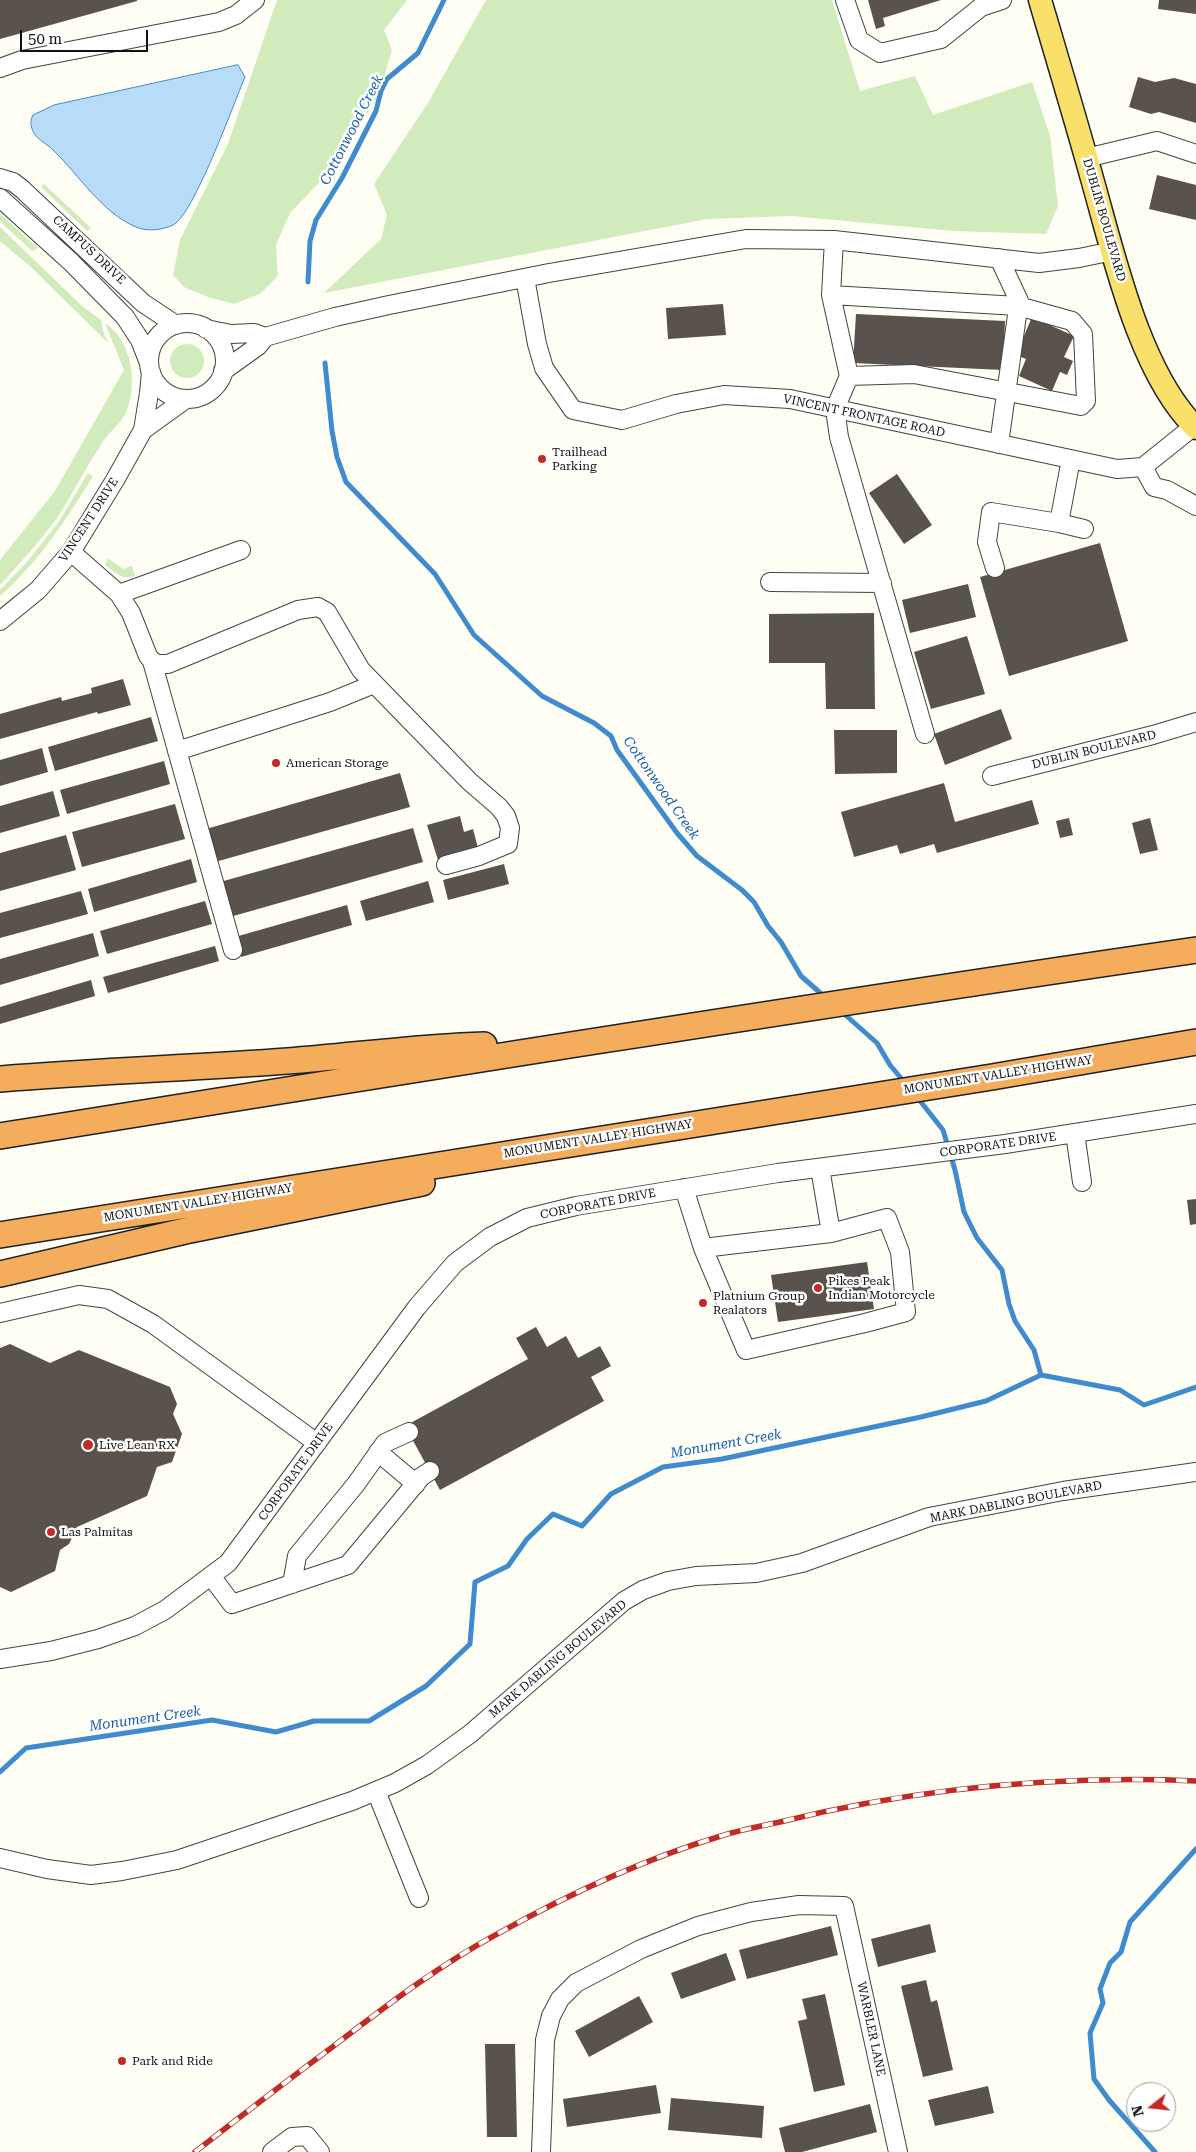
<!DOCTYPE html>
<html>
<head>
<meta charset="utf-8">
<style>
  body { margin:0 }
  #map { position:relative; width:1196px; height:2152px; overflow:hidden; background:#fffef4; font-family:"Roboto Serif",serif }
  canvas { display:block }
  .north { position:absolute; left:1126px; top:2082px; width:50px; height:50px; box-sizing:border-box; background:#fff; border:1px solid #9f9f9f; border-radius:50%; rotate:254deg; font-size:14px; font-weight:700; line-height:20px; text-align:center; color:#101010 }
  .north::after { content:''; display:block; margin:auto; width:18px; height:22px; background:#c22a27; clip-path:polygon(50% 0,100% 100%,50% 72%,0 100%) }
  .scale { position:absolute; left:20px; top:30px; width:128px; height:22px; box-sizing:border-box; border:2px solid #101010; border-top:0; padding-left:6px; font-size:15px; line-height:18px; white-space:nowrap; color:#101010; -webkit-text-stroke:4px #fff; paint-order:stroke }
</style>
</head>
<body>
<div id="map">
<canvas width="1196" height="2152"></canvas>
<div class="north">N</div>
<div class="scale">50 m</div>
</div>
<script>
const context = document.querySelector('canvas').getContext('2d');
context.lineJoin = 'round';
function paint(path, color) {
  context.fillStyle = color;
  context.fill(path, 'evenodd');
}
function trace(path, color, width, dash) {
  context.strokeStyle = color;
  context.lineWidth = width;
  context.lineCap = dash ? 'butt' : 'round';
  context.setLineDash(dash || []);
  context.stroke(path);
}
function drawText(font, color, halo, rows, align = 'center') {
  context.font = font + ' "Roboto Serif",serif';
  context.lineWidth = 5;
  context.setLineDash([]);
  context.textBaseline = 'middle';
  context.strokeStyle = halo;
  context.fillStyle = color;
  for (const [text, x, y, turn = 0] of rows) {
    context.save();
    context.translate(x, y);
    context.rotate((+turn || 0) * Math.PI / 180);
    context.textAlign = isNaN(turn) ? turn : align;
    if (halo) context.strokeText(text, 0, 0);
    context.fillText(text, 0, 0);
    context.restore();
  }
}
const green = new Path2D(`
  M277,0h130l-23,30 8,20 -13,44 -41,69 -48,50 -14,32 2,31 -18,18 -26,10 -26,-7 -24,-10 -11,-12 7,-35 48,-96z
  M486,0h346l28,91 55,-15 18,39 99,-33 18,54 8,70 -12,28 -93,-3 -161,-15 -85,3 -383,74 57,-54 6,-24 -13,-31 54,-81z
  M44,184l47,44 -4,3 -46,-44z
  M0,214l38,34 -6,3 -32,-30z
  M0,227l82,79 19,14 2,11 5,12 -75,-74 -33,-28z
  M105,323c26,17 33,58 22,87 -5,14 -17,20 -25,33 -15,23 -28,48 -43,72 -17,24 -39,48 -59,70v-25l55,-69 69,-121z
  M170 361a17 17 0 1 1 34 0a17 17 0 1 1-34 0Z
  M88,473l5,3c-27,44 -54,86 -93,120v-6l26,-27 32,-40z
  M108,558l15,11 9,-3 3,10c-13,5 -20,-4 -30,-11z`);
const water = new Path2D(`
  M238,65l7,12c-11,26 -52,139 -72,148 -10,5 -26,7 -37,2 -35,-15 -56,-51 -83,-77 -6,-6 -15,-10 -19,-17 -4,-7 -4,-12 -1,-18l21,-10z`);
const stream = new Path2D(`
  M308,282l2,-41 6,-21 26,-42 34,-67 5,-20 6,-12 31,-26 26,-53
  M325,363l7,68 5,26 9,25 89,92 39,61 68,61 52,27 17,13 6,14 60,83 20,23 45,34 12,12 14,24 13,16 20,34 25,22
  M842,1012l35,31 13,22 15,18
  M917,1097l26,33 12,40 9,42 13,26 25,32 7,34 6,17 19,29 7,25
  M0,1772l26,-24 186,-28 64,12 38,-11h55l57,-35 44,-42 5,-62 33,-16 19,-27 26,-25 29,12 29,-32 52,-27 59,-8 199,-42 65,-16 55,-26 79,15 24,15 52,-18
  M1155,2152l-46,-52 -15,-21 -4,-46 13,-30 -3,-14 10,-26 11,-11 9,-30 66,-73`);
const building = new Path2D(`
  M0,0h137v1l-137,38z
  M868,0h73l-58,18 2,8 -9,3z
  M1159,0h37v14l-38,-5z
  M1138,77l17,5 19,-4 22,6v39l-37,-11 -8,2 -22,-7z
  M1157,175l39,10v35l-47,-11z
  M723,304l3,31 -58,4 -2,-31z
  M856,314l149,7 -2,49 -150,-7z
  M1032,317l42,19 -10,21 9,4 -6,14 -7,-3 -8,19 -33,-15 7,-17 -10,-4z
  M897,474l35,51 -28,19 -35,-51z
  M1100,543l28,98 -119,35 -29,-99z
  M968,584l8,33 -66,16 -8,-33z
  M874,613l1,96h-49l-1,-46h-56v-49z
  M967,636l18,58 -54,15 -17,-57z
  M123,679l8,26 -33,9 -1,-2 -97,27v-25l61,-17 1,4 30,-8 -1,-5z
  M1001,709l11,30 -67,26 -11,-31z
  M151,717l7,24 -103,30 -7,-24z
  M834,730h63v43l-62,1z
  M42,748l6,24 -48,14v-26z
  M164,761l6,23 -103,30 -7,-24z
  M400,773l10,34 -195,55 -9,-33z
  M944,783l11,39 77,-22 7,24 -102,29 -3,-9 -34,10 -3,-9 -43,12 -13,-45z
  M53,791l7,25 -60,17v-27z
  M175,804l10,35 -103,28 -10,-35z
  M460,816l4,16 9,-3 5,19 -40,12 -11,-35z
  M1069,818l4,17 -13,3 -4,-17z
  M1150,818l8,32 -18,4 -8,-31z
  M413,828l10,34 -193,55 -10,-35z
  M66,835l10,35 -76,21v-38z
  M191,859l6,23 -103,30 -6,-23z
  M504,864l5,20 -61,16 -5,-20z
  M428,881l6,21 -68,19 -6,-20z
  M81,891l7,23 -88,24v-25z
  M205,901l7,23 -105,30 -7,-23z
  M347,905l5,20 -111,32 -6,-20z
  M93,933l6,23 -99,29v-26z
  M215,946l4,15 -111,32 -5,-16z
  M91,980l4,16 -95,28v-17z
  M1196,1199v25l-6,1 -3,-25z
  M867,1262l7,47 -96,13 -7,-47z
  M536,1327l11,20 19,-11 12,22 22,-12 11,20 -20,11 13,24 -164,89 -35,-64 123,-67 -12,-21z
  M10,1344l40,19 29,-13 91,37 7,17 -4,10 9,20 -10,28 -15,5 -10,29 -70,31 -8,17 -9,6 -5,21 -44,21 -11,-5v-239z
  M930,1924l6,28 -58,15 -7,-28z
  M831,1926l7,29 -91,24 -8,-29z
  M726,1953l10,27 -55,19 -10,-26z
  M926,1980l5,22 6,-2 16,70 -30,7 -22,-91z
  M825,1994l20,91 -31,7 -16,-71 9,-2 -5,-20z
  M639,1996l14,26 -64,35 -14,-26z
  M485,2044h30l2,93h-30z
  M656,2085l5,28 -94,14 -4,-28z
  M988,2086l6,27 -59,13 -7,-26z
  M671,2098l93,8 -2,32 -94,-8z
  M870,2104l7,28 -75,20h-17l-6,-24z`);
const minor = new Path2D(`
  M845,0l14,40 21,13 61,-14 40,-32 21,-7
  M0,68l22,-8 197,-38 17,-7 19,-15
  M1086,158l71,-17 39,13
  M0,178l13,4 9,7 121,114 33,22
  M0,198l71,64 54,55 15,23 9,23
  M834,240l-3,55 18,81 -14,33 4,28 86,297
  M999,258l20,43 -20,143
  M525,278l12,66 7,24 29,42 49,10 54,-16 48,-9 66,4 327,70 26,-2 51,-41
  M831,295l187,11 54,15 11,13 3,67 -5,5 -167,-32 -65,2
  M149 361a38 38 0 1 1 76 0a38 38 0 1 1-76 0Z
  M206,329l25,5 23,-1 11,4 70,-20 54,-12 160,-32 197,-34 88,1 205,23 40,-5 34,-7
  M223,371l35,-25 7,-9
  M143,430l43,-31
  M1143,467l11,20 13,3 29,16
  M1059,523l25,6
  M71,552l48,42 122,-44
  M995,568l-8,-26 4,-30 68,11 12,-64
  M770,582l112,1
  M119,594l12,19 17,43 4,5 6,3h10l130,-54 20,-3 9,5 34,58 108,111 30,26 7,9 4,12 -2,16 -29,12 -33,9
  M0,621l38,-31 33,-38 44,-72 28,-50 6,-37 2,-21
  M152,661l81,289
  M177,751l153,-49 44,-18
  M992,776l161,-41 43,-13
  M1075,1133l7,49
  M820,1168l11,65 56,-15 13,34 6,60 -41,11 -119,27 -43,-102 128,-15
  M684,1188l19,60
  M0,1313l79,-18 29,4 45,25 164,119
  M378,1452l38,32
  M211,1576l21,28 116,-39 73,-88 9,-6
  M292,1584l5,-28 59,-72 29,-41 24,-11
  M0,1659l51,-8 47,-12 37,-13 30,-16 63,-47 189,-256 38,-44 35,-26 37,-19 49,-12 202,-33 227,-29 191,-30
  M376,1791l43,107
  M0,1858l47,11 44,6 31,-4 55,-11 175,-59 43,-18 32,-18 43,-31 154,-133 19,-11 25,-9 28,-5 60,-3 46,-10 127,-46 134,-26 133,-19
  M272,2152l20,-15 15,-1 13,16
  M541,2152l4,-112 6,-24 9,-17 16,-16 65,-34 57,-23 53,-14 48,-7 45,1 54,246`);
const major = new Path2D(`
  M1040,0c18,61 36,121 53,182 21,74 47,192 103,246`);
const highway = new Path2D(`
  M0,1079c96,-8 192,-11 288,-18 65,-5 130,-14 196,-16
  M0,1136c398,-64 797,-128 1196,-186
  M0,1235l992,-158 204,-35
  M0,1274l185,-43 237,-48`);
const rail = new Path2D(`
  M195,2152c46,-36 93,-72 140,-107 52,-40 106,-81 164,-112 70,-39 145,-74 222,-97 19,-6 40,-10 59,-14 138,-34 275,-47 416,-41`);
const markers = [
  [542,459,5,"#c22a27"],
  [276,763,5,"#c22a27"],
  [818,1288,5,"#c22a27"],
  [703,1303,5,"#c22a27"],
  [88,1445,6,"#c22a27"],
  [51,1532,5,"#c22a27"],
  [122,2061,5,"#c22a27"]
];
const streetNames = [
  ["DUBLIN BOULEVARD",1104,220,74],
  ["CAMPUS DRIVE",89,250,43],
  ["VINCENT FRONTAGE ROAD",864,416,12],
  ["VINCENT DRIVE",89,520,-57],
  ["DUBLIN BOULEVARD",1094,750,-14],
  ["MONUMENT VALLEY HIGHWAY",998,1075,-9],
  ["MONUMENT VALLEY HIGHWAY",598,1139,-9],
  ["CORPORATE DRIVE",998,1145,-8],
  ["MONUMENT VALLEY HIGHWAY",198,1203,-9],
  ["CORPORATE DRIVE",598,1204,-11],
  ["CORPORATE DRIVE",296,1472,-54],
  ["MARK DABLING BOULEVARD",1016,1502,-11],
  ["MARK DABLING BOULEVARD",558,1659,-40],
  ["WARBLER LANE",871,2029,78]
];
const poiNames = [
  ["Trailhead",552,452],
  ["Parking",552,466],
  ["American Storage",286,763],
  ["Pikes Peak",828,1281],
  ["Indian Motorcycle",828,1295],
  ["Platnium Group",713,1296],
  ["Realators",713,1310],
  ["Live Lean RX",99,1445],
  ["Las Palmitas",61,1532],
  ["Park and Ride",132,2061]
];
const waterNames = [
  ["Cottonwood Creek",352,130,-63],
  ["Cottonwood Creek",661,788,55],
  ["Monument Creek",726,1444,-10],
  ["Monument Creek",145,1719,-8]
];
paint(green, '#d1ebbc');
paint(water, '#b8dbf7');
trace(water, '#3f8bce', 1);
trace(stream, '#3f8bce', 5);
paint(building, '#59524d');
trace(minor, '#434343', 20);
trace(major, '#212121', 25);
trace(highway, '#212121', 28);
trace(minor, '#fff', 18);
trace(major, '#f8e06b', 22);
trace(highway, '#f4ad5d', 25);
trace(rail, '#c22a27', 5.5);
trace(rail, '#fff', 4, [11]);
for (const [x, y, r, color] of markers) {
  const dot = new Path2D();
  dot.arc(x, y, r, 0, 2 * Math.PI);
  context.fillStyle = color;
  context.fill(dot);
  trace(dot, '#fff', 2);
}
drawText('12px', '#101010', '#fff', streetNames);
drawText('12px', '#101010', '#fff', poiNames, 'left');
drawText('italic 14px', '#185da4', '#fff', waterNames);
</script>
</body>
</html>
